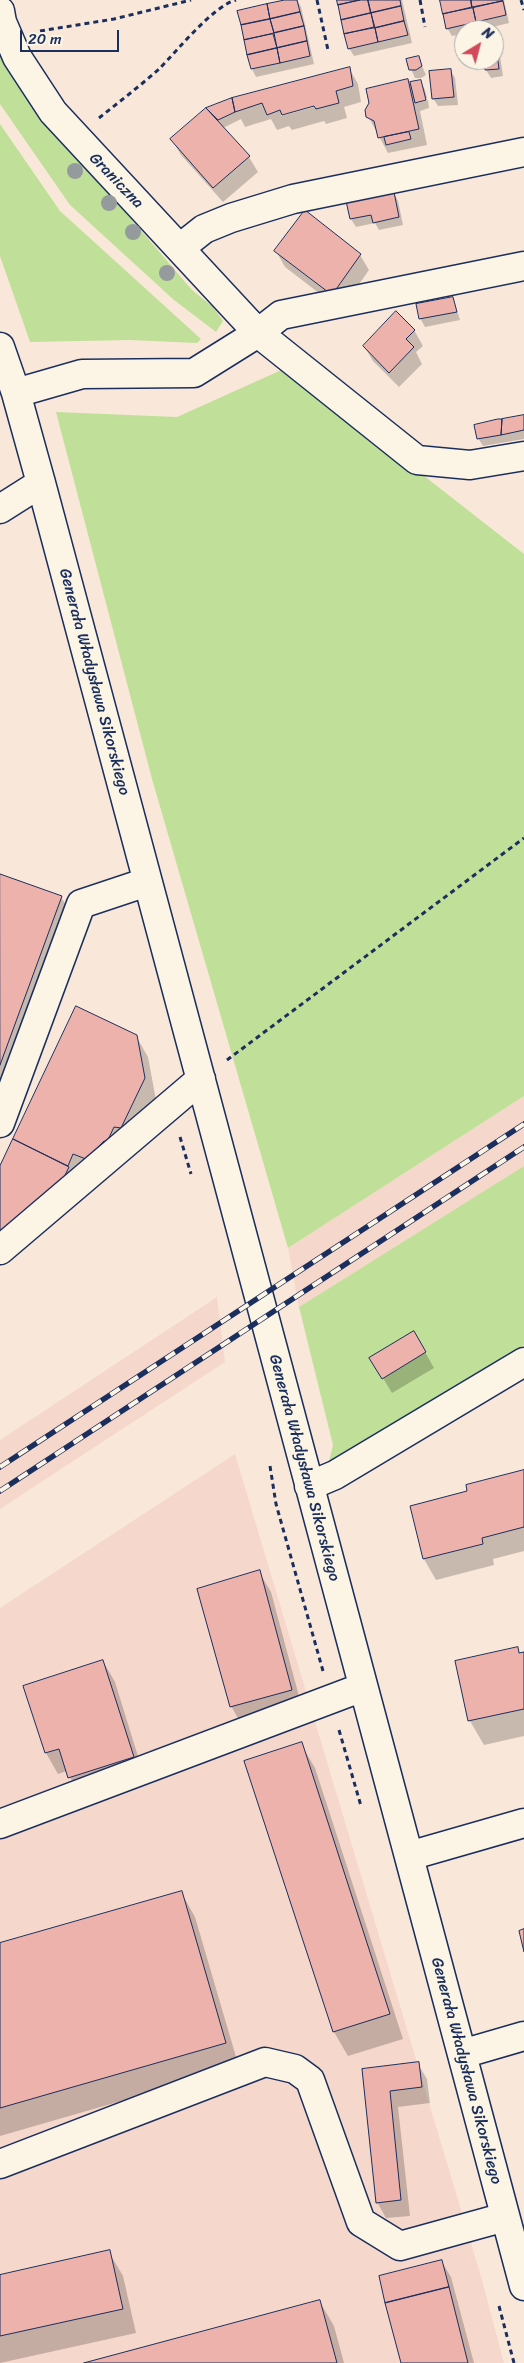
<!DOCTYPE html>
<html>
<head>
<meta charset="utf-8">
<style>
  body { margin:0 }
  #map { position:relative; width:524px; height:2363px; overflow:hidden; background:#f9e8d9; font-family:Sriracha,sans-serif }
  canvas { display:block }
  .north { position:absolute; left:454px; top:20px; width:50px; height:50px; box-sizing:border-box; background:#fcf5e5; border:1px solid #a2a6af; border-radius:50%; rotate:37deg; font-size:14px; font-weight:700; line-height:20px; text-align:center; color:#1b2f5e }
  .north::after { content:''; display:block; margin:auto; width:18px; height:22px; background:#d1495b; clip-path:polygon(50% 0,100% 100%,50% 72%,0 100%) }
  .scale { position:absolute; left:20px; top:30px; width:99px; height:22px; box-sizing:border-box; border:2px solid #1b2f5e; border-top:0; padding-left:6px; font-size:15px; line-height:18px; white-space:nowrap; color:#1b2f5e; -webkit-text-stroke:4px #fcf5e5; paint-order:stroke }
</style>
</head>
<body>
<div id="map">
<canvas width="524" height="2363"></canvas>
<div class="north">N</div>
<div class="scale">20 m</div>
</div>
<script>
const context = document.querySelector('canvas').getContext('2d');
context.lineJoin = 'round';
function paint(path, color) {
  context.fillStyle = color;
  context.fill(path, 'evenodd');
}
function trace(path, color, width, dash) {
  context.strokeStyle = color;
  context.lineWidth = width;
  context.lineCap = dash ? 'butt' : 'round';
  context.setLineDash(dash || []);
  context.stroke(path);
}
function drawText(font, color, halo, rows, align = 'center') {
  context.font = font + ' Sriracha,sans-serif';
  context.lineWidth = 4.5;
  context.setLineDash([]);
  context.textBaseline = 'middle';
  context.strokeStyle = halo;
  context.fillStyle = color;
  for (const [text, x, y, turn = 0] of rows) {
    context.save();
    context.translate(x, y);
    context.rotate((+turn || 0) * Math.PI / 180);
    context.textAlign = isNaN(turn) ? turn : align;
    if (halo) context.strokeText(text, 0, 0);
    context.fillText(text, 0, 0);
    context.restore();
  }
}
const built = new Path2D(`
  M524,1096v70l-225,141 -11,-59z
  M217,1297l8,65 -225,147v-69z
  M235,1454l247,826 22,83h-504v-755z`);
const green = new Path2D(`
  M0,47l15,33 25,33 152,177 21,17 10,14 -7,11 -42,-32 -104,-95 -70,-101z
  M0,124l60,87 141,128 -4,4 -67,-3 -100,2 -30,-86z
  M286,368l238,186v542l-236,152 -136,-469 -96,-367 121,5z
  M524,1166v179l-195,117 4,-17 -34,-138z`);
const shadow = new Path2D(`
  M291,0h6l4,7 13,57 -58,13 -4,-8 -14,-57z
  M338,0h64l10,43 -58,13 -5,-8z
  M441,0h63l5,23 -29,7h-16v4l-12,2 -5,-8z
  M494,48l6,8 3,20 -12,2 -5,-8 -1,-10h9z
  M418,57l8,18 -5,3h-6l-4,-9z
  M349,68l9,16 3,18 -17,5 3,11 -21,6 -2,-3 -32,9 -3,-4 -12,4 -6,-11 -26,8 -4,-8 -18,9 26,29 9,15 -35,30 -42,-47 -9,-15 35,-31zM320,103l1,2 -40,11v-2z
  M450,70l5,8 3,27 -20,1 -5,-8z
  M408,80l2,4 11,-2 4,8 2,8 -9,3v2l10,-3 1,8 -9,3 7,34 -39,8 -20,-37z
  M394,193l4,8 5,24 -24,5 -4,-7 -19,4 -5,-8z
  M276,251l84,4 9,15 -28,40 -56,-43z
  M453,298l7,22 -35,7 -5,-9z
  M414,330l9,16 -7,6 6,12 -23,23 -26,-26 -9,-15z
  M524,416v23l-41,7 -5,-8z
  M0,875l61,22 5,8 -66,179z
  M77,1008l59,28 12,21 8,43 -76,86 -80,-17z
  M425,1352l9,16 -42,25 -21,-35z
  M524,1471v80l-31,8 1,6 -58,15 -12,-21 -13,-52 58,-15z
  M259,1572l12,20 32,119 -60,16 -12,-21z
  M517,1648l4,6 3,-1v83l-40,9 -14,-24 -14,-59z
  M103,1661l12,21 30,97 -64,19 -14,-27 -9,3 -12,-21z
  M301,1744l14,24 88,271 -55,17 -14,-24 -88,-270z
  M181,1892l14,25 44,150 -239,69v-192z
  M418,2064l9,15 3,24 -32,4 12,109 -24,2 -9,-16 -14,-131z
  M109,2252l14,24 13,57 -136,30v-86z
  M442,2262l9,15 23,86h-72z
  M320,2302l14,24 10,37h-255z`);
const building = new Path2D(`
  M285,0h12l3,12 -30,7 -3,-15z
  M337,0h23l-22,5z
  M360,0h8l3,13 -30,7 -3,-15z
  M368,0h32l1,6 -30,7z
  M440,0h31l1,7 -29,7z
  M471,0h31l1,1 -31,6z
  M503,1l3,14 -30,7 -3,-14z
  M267,4l3,15 -29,6 -4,-14z
  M401,6l3,15 -29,7 -4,-15z
  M473,8l3,14 -30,7 -3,-15z
  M300,12l4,14 -30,7 -4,-14z
  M371,13l3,14 -30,7 -3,-14z
  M270,19l4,14 -30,7 -3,-15z
  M404,21l4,14 -30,7 -3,-14z
  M304,26l3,15 -30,7 -3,-15z
  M375,28l3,14 -30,7 -4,-15z
  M273,34l4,14 -30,7 -3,-15z
  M307,41l3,15 -30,7 -3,-15z
  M496,46l3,23 -14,1 -2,-10h11v-13z
  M277,48l3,15 -29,6 -4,-14z
  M419,56l3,10 -6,4h-7l-3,-11z
  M350,67l3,19 -17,5 3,12 -23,6 -2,-3 -32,9 -2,-5 -13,5 -5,-12 -27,9 -3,-14z
  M451,69l3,28 -22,2 -3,-28z
  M408,79l11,50 -41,9 -4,-17 -8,-4 -1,-7 4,-7 -3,-14z
  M421,80l5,20 -11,3 -5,-21z
  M232,98l3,14 -17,8 -12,-12z
  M206,108l44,48 -37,32 -43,-49z
  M409,132l2,7 -25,6 -2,-8z
  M394,192l5,25 -26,6 -2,-8 -21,4 -4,-18z
  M305,210l56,44 -29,41 -58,-44z
  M453,297l4,15 -38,7 -3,-15z
  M396,311l19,19 -9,9 8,8 -25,26 -26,-27z
  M524,415v15l-23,5 1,-16z
  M498,419h4l-1,16 -24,4 -3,-14z
  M0,874l62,22 -62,169z
  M76,1006l61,29 8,43 -24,50 -7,-1 -7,15 -3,-1 -18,18 -13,-5 -5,12 -55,-27z
  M13,1139l56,28 -13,27 -56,40v-68z
  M414,1331l12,21 -44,27 -13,-21z
  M524,1470v57l-42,11 1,6 -60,15 -13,-53 57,-15 -1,-6z
  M260,1570l32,120 -62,17 -33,-118z
  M518,1647l1,6 5,-1v57l-56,12 -13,-60z
  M103,1660l31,97 -66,21 -9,-29 -14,4 -22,-67z
  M302,1742l88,272 -57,18 -89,-271z
  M182,1891l44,152 -226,65v-165z
  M524,1929v23l-5,-21z
  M419,2062l3,25 -32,4 11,109 -25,3 -14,-134z
  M110,2250l13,59 -123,27v-61z
  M442,2260l7,27 -64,16 -6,-27z
  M449,2287l19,76h-67l-16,-60z
  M320,2300l17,63h-253z`);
const path = new Path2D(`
  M317,0l11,50
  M420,0l5,27
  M521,0l3,10
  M40,31l74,-12 77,-19
  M99,118c20,-16 41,-32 60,-49 18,-18 54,-63 77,-69
  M227,1060l297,-222
  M180,1137l11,37
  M270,1466l6,38 47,167
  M339,1730l22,76
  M499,2306l15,57`);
const minor = new Path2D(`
  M0,11l2,11 15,35 36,55 205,221 159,127 53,5 54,-9
  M180,248l24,-19 27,-11 62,-19 231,-47
  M0,347l16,46 25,90 483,1803
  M16,393l66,-19 112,-1 64,-40 23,-18 243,-49
  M0,509l41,-26
  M0,1123l81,-219 66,-22
  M0,1250l201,-171
  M309,1486l26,-11 189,-113
  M0,1824l363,-137
  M409,1856l115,-33
  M462,2054l62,-18
  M0,2164l265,-102 30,7 15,11 51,142 39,24 105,-29`);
const rail = new Path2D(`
  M0,1467l524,-343
  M0,1491l524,-344`);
const trees = [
  [75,171],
  [109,203],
  [133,232],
  [167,273]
];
const streetNames = [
  ["Graniczna",116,181,46],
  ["Generała Władysława Sikorskiego",94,682,75],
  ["Generała Władysława Sikorskiego",304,1468,75],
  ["Generała Władysława Sikorskiego",466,2071,75]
];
paint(built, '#f5d8cb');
paint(green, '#c0df98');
paint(shadow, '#0003');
paint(building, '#edb2ab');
trace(building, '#1b2f5e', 1);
trace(minor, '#1b2f5e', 31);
trace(path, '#1b2f5e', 3, [5, 4]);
trace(minor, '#fcf5e5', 28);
trace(rail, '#1b2f5e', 5.5);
trace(rail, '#fcf5e5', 4, [11]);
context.fillStyle = '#959a9d';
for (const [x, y] of trees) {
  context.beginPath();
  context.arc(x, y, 8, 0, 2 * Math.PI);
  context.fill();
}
drawText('16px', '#1b2f5e', '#fcf5e5', streetNames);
</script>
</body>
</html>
